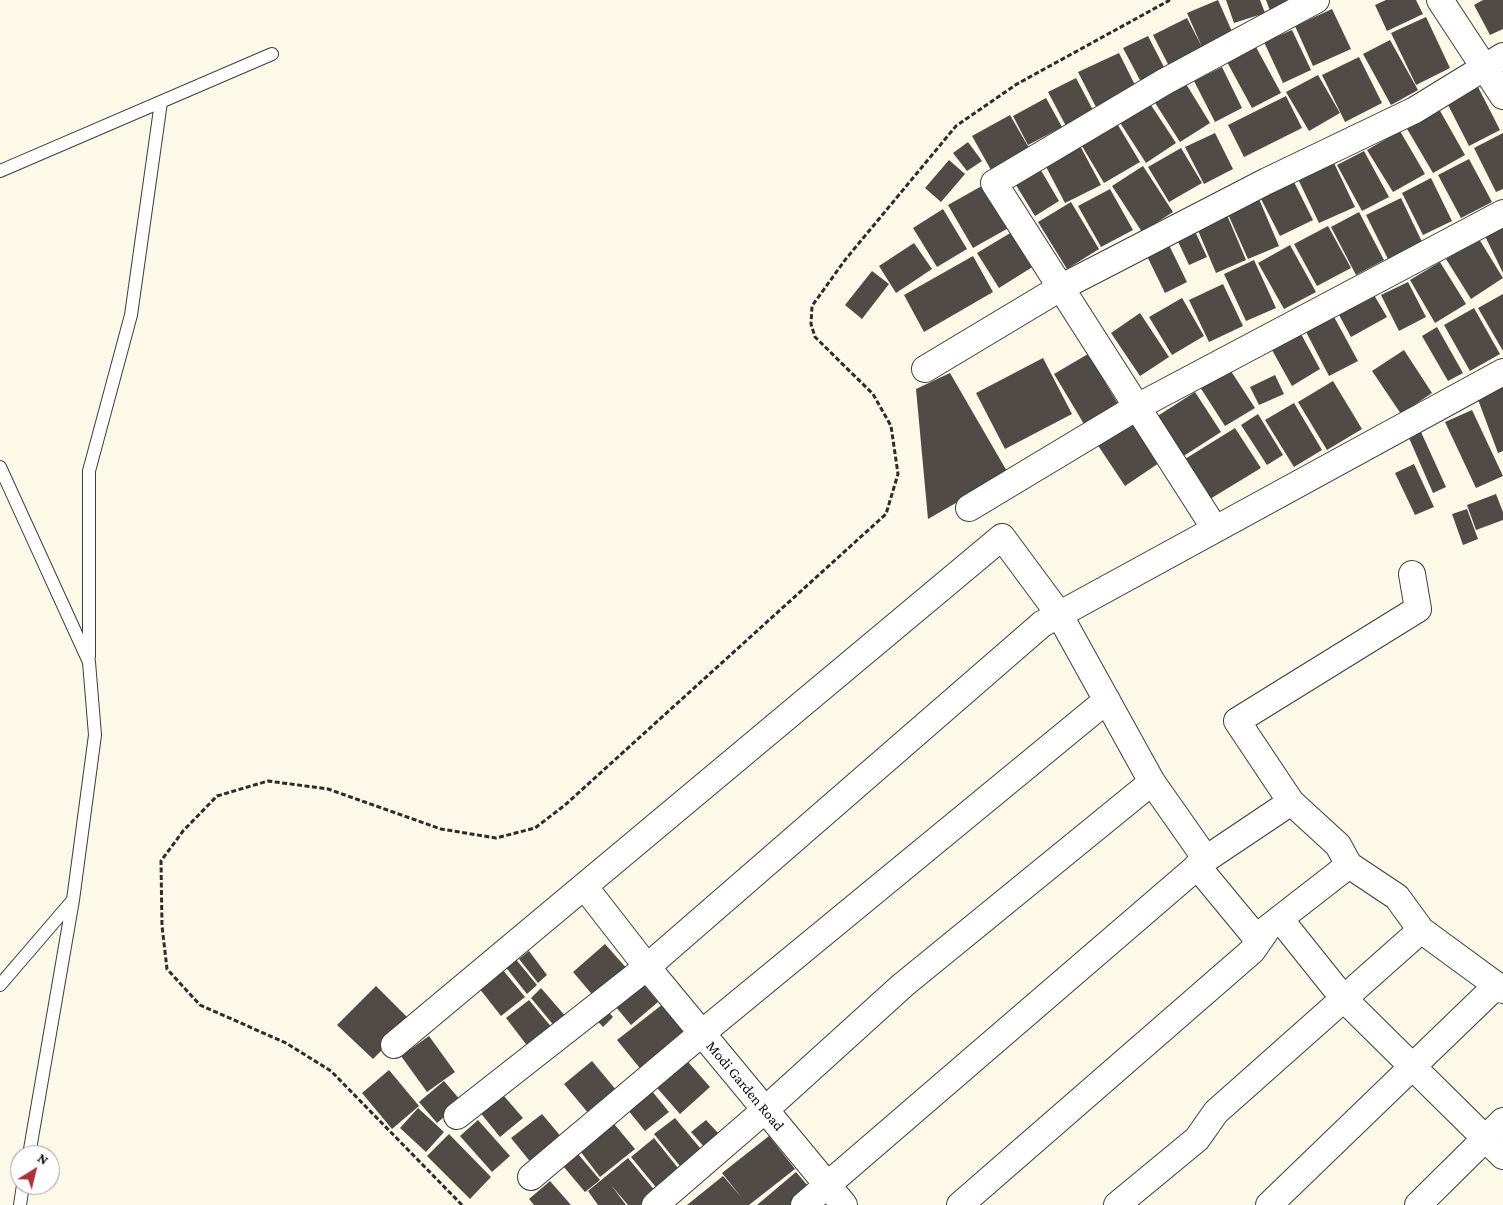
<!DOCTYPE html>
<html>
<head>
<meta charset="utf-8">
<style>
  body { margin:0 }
  #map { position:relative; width:1503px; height:1205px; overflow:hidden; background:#fdf9e9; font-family:"Crimson Pro",serif }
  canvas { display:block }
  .north { position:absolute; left:10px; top:1145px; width:50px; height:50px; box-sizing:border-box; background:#fff; border:1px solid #9d9d9d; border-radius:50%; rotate:36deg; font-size:14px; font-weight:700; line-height:20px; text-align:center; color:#0a0a0a }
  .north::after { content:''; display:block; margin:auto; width:18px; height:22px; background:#aa3239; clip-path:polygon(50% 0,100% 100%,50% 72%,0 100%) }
</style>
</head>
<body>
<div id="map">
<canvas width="1503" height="1205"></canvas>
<div class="north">N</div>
</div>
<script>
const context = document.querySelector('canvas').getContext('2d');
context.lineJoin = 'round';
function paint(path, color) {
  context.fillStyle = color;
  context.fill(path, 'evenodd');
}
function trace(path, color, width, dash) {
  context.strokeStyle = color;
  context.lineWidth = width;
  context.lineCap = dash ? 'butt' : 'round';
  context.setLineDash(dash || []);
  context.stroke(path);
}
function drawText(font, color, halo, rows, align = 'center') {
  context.font = font + ' "Crimson Pro",serif';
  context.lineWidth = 5;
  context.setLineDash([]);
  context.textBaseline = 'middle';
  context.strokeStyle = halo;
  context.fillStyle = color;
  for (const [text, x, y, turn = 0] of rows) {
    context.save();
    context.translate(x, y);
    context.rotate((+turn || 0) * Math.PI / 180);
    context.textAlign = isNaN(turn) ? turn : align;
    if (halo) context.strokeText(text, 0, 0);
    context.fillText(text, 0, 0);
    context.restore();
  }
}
const building = new Path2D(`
  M1218,0l16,36 -64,32 -17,-33 34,-17 15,29 -15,-34z
  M1226,0h34l5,13 -31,10z
  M1266,0h34l-28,16z
  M1386,0h30l7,14 -36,17 -12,-26z
  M1483,0h20v29l-13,6 -16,-30z
  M1332,9l19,40 -38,17 -18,-40z
  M1426,17l24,51 -34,17 -25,-52z
  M1292,30l19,40 -28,13 -19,-41z
  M1148,36l17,33 -24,13 -18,-34z
  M1390,40l28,50 -27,15 -28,-51z
  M1256,47l25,46 -29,15 -25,-46z
  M1119,53l18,36 -40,20 -19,-37z
  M1359,57l23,46 -37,19 -23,-47z
  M1222,67l20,41 -27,14 -21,-41z
  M1318,75l22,38 -31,18 -23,-39z
  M1076,78l18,34 -28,14 -18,-34z
  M1183,79l27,44 -30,19 -28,-44z
  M1476,83l24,47 -31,16 -24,-47z
  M1286,96l16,32 -58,29 -16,-32z
  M1046,98l16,29 -34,18 -15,-29z
  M1147,99l29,44 -30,20 -29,-45z
  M1439,109l26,46 -32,18 -27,-46z
  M1010,115l19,33 -38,22 -19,-34z
  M1115,120l25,42 -36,21 -25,-42z
  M1400,131l25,43 -32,18 -26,-42z
  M1215,133l18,36 -29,15 -19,-37z
  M1503,133v56l-7,3 -22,-44z
  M968,142l14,19 -15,10 -14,-18z
  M1078,142l23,43 -36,18 -22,-42z
  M1181,148l21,35 -33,19 -21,-35z
  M1364,151l25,46 -27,14 -25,-46z
  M1469,159l23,43 -31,16 -23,-43z
  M949,160l16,14 -24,28 -16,-14z
  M1036,162l23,39 -24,15 -24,-39z
  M1334,163l21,44 -36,16 -21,-44z
  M1143,166l30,46 -31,20 -30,-46z
  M1431,178l21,43 -29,14 -21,-42z
  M1293,180l20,40 -33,16 -20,-39z
  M987,183l25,43 -39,22 -25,-43z
  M1110,189l23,41 -32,17 -23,-41z
  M1401,198l22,46 -34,17 -23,-46z
  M1259,199l20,47 -31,13 -21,-47z
  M1071,202l28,47 -32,20 -29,-47z
  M1224,208l22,52 -30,13 -22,-52z
  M943,209l24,40 -30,18 -24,-39z
  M1359,212l25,48 -28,15 -25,-48z
  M1192,225l15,32 -18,8 -15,-32z
  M1503,225v48l-19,-39z
  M1328,226l23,42 -34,18 -23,-42z
  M1012,232l22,34 -35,22 -22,-35z
  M1479,239l24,39 -32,21 -25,-40z
  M1167,241l20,41 -22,11 -20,-41z
  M914,243l18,26 -36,24 -17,-27z
  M1290,245l26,47 -32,17 -26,-46z
  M973,256l20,36 -69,40 -20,-37z
  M1254,260l22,48 -30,13 -22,-47z
  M1440,262l26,42 -31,19 -25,-43z
  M872,271l17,13 -27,35 -17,-14z
  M1408,282l18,35 -27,14 -18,-36z
  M1223,284l20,42 -34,16 -20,-42z
  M1503,294v57l-25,-43z
  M1374,295l13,22 -36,20 -12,-22z
  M1182,298l22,38 -32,19 -23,-38z
  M1474,308l26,46 -30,17 -26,-46z
  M1140,313l29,44 -29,19 -29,-43z
  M1333,315l25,46 -29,15 -24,-46z
  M1437,327l26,46 -15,8 -26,-45z
  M1301,334l19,35 -28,17 -20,-36z
  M1404,350l28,43 -31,21 -29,-43z
  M1088,354l30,50 -34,20 -30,-50z
  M1043,358l29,56 -67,35 -29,-56z
  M1227,365l28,43 -30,18 -27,-42z
  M950,373l58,100 -80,46 -12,-130z
  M1275,375l9,19 -25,11 -9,-18z
  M1333,381l29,48 -35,21 -29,-48z
  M1503,387v64l-5,2 -21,-56z
  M1195,392l26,40 -39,25 -26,-40z
  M1294,403l28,47 -28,17 -29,-47z
  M1472,410l31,66 -27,12 -31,-66z
  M1258,414l25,41 -16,10 -26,-40z
  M1129,418l30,45 -34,23 -30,-45z
  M1235,428l26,40 -51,31 -25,-40z
  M1421,432l25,55 -13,6 -24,-55z
  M1414,464l20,43 -19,8 -20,-42z
  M1496,494l7,18v8l-27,10 -9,-25z
  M1467,509l11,30 -15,6 -11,-31z
  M605,944l24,27 -33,28 -23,-27z
  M529,951l18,24 -9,8 -19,-24z
  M514,957l23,28 -10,9 -23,-29z
  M502,969l23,28 -24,19 -22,-28z
  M637,977l21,25 -27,23 -21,-25z
  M376,986l35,35 -38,38 -36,-34z
  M541,988l26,30 -11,10 -25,-30z
  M529,1000l24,29 -24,19 -23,-30z
  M663,1004l30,36 -46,37 -30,-37z
  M602,1005l11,12 -10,10 -12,-13z
  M429,1036l26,36 -28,20 -26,-36z
  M682,1055l28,32 -30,27 -29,-33z
  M592,1061l30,36 -28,23 -30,-36z
  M389,1070l30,36 -27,23 -30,-36z
  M444,1081l18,21 -25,21 -18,-21z
  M647,1085l22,27 -24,19 -22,-27z
  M497,1088l26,30 -23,19 -25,-31z
  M418,1108l26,24 -18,20 -26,-24z
  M542,1114l26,31 -31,25 -26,-32z
  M675,1118l30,36 -21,17 -30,-37z
  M610,1119l25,30 -35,28 -23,-30z
  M478,1120l32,36 -18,16 -32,-36z
  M706,1120l15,16 -15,13 -15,-17z
  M449,1134l42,43 -21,22 -43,-43z
  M769,1136l26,33 -46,36h-62l36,-29 19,22 -20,-25z
  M654,1138l28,35 -23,18 -28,-34z
  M573,1148l27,32 -15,12 -27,-32z
  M628,1158l28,34 -16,13h-12l-17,-20 15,20h-28l-10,-14z
  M796,1172l19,22 -13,11h-45z
  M550,1181l21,24h-37l-5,-6z`);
const path = new Path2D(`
  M462,1205l-131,-134 -45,-28 -86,-38 -33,-36 -5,-43 -1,-65 22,-30 34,-35 51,-15 60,8 113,40 55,9 39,-10 30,-23 321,-291 12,-40 -7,-48 -18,-32 -58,-57 -4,-13 1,-18 33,-46 111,-134 61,-42 153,-84`);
const service = new Path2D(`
  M0,171l272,-117
  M0,467l89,195 6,73 -22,165 -44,255
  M89,657v-186l42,-156 30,-213
  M0,985l73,-85
  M20,1205l3,-20`);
const minor = new Path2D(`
  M1440,0l63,96
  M925,369l135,-81 207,-107 148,-71 88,-54
  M969,508l168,-101 366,-194
  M1215,529l-221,-346 170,-101 152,-82
  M1412,574l6,35 -181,112 54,81 47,43 11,20 48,32 24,33 82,60
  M1197,866l62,75
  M584,886l63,81 197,238
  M1280,919l64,80 159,157
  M394,1045l608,-508 57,77 93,168 54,77 85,-57
  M457,1116l190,-149 395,-343 461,-252
  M531,1177l171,-144 405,-333
  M655,1205l110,-95 138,-125 249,-203
  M804,1205l402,-346
  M960,1205l292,-254 16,-23 81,-63
  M1117,1205l80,-66 19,-27 205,-182
  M1269,1205l228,-220
  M1418,1205l85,-84`);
const streetNames = [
  ["Modi Garden Road",745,1086,50]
];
paint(building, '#514b48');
trace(service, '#3d3d3d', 14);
trace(minor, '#3d3d3d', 28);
trace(path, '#2c2c2c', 3, [5, 2.5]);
trace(service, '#fff', 12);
trace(minor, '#fff', 26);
drawText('15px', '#0a0a0a', '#fff', streetNames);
</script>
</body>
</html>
